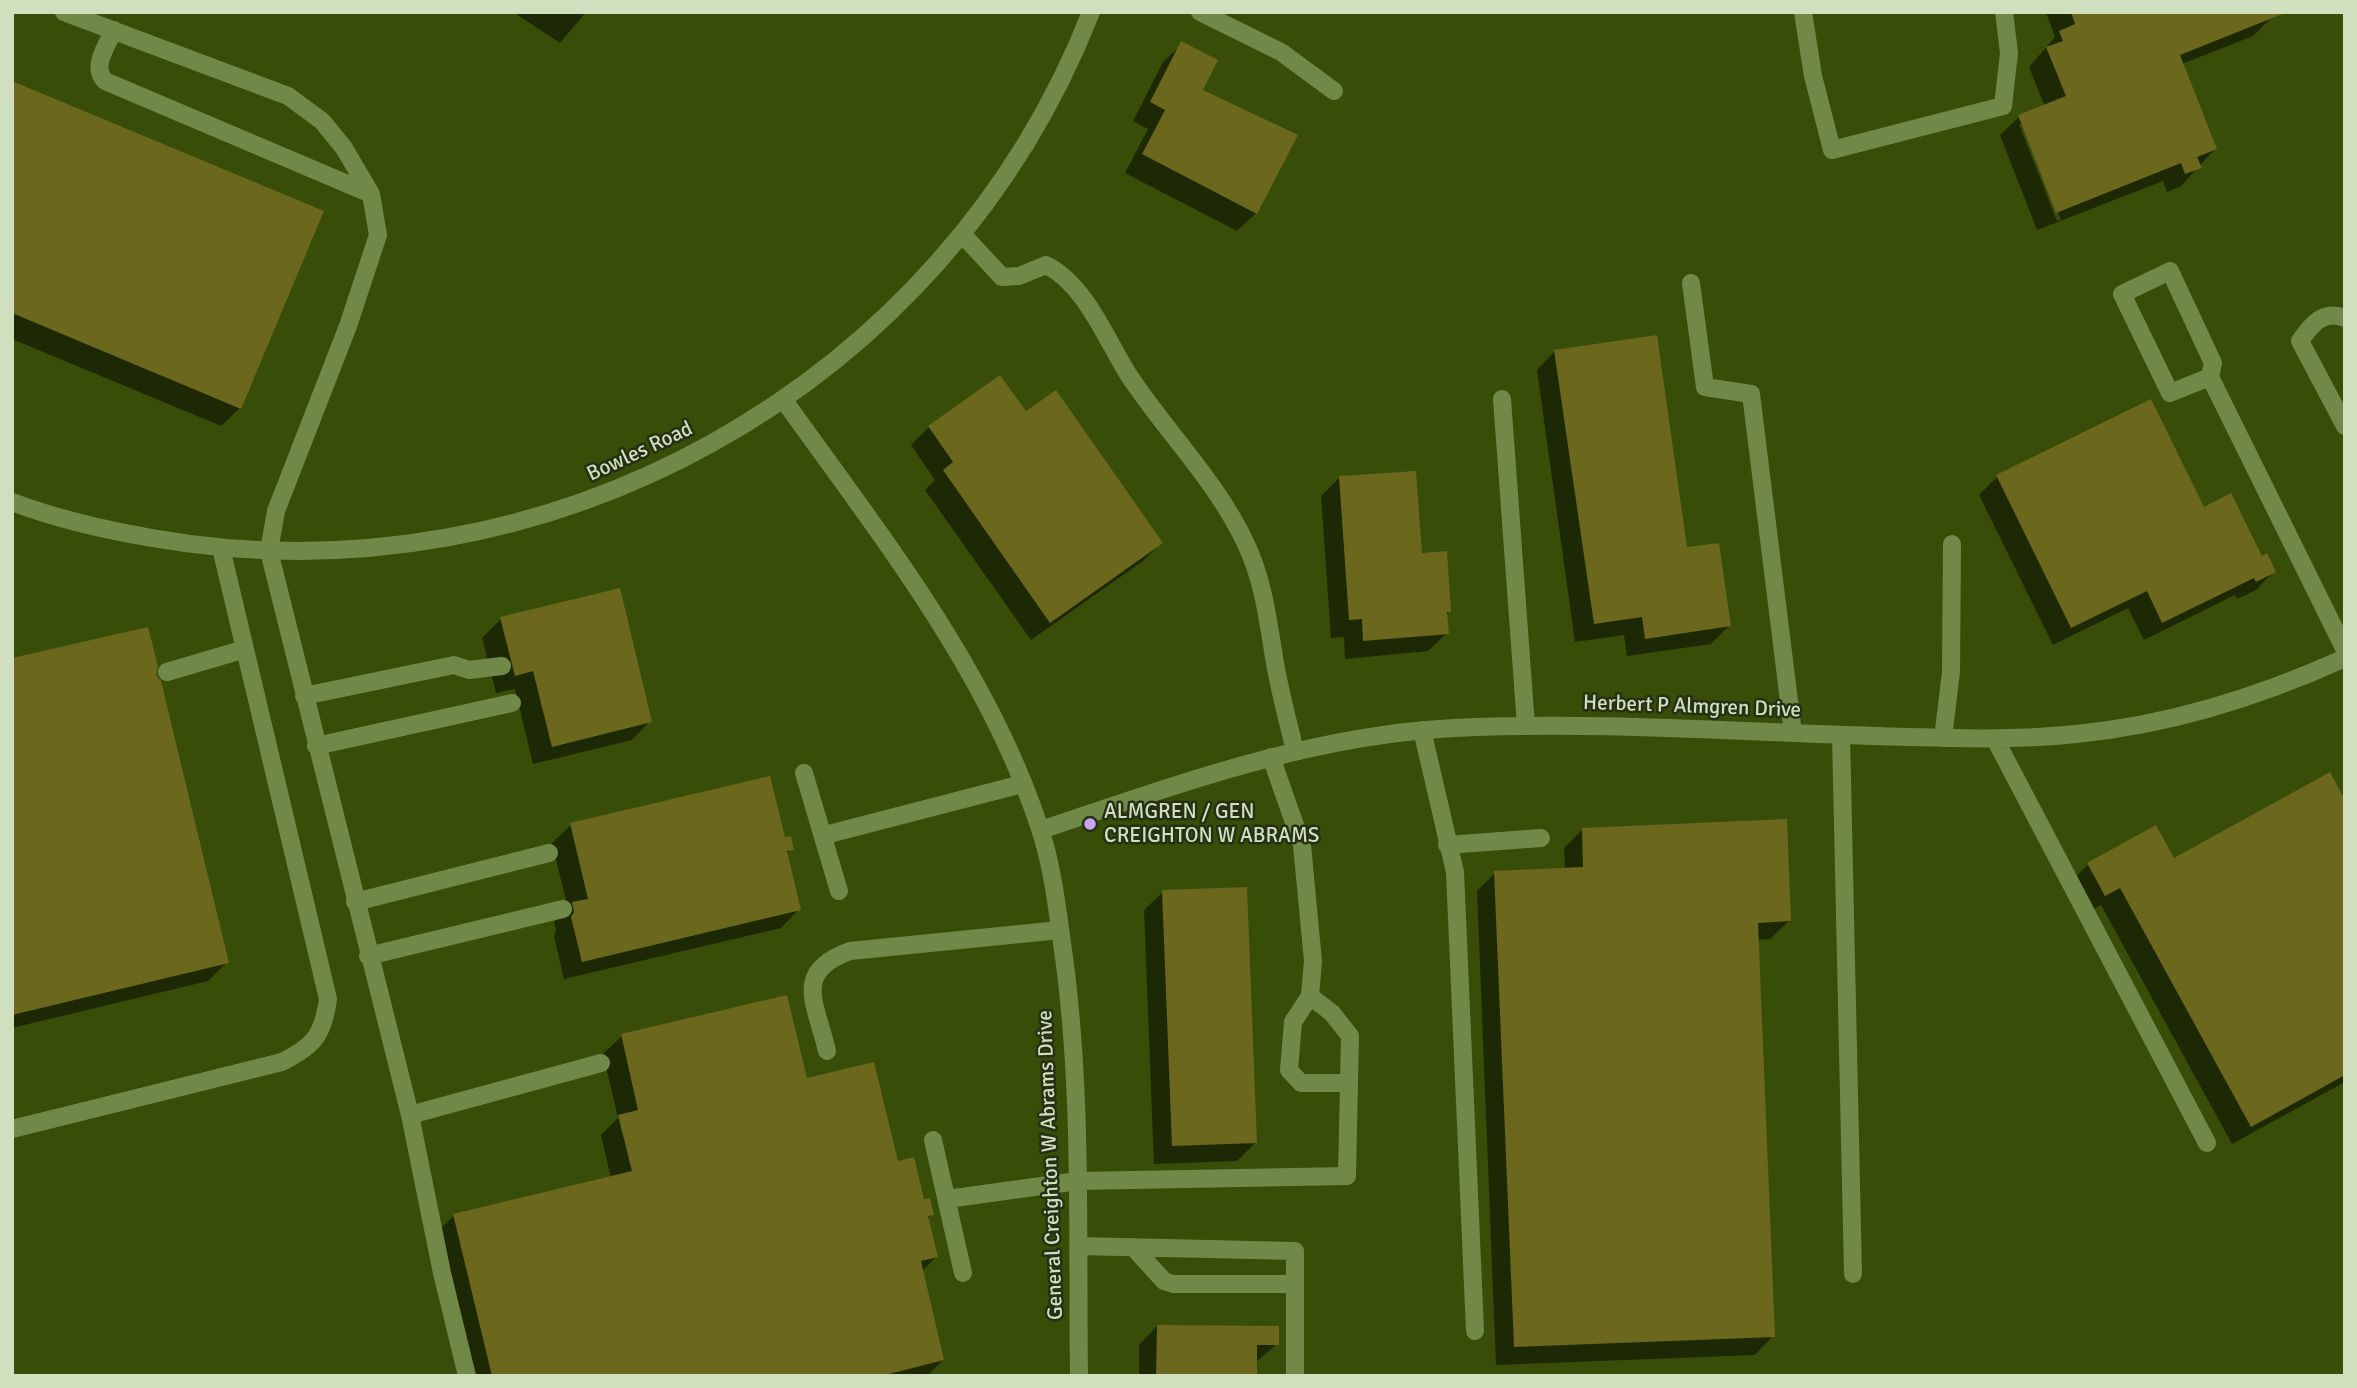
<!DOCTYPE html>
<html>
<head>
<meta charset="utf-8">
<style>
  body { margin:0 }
  #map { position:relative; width:2357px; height:1388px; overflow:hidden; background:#384d08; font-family:Signika,sans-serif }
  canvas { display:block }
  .frame { position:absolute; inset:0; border:14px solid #d0dfbd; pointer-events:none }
</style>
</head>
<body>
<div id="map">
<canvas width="2357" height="1388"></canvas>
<div class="frame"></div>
</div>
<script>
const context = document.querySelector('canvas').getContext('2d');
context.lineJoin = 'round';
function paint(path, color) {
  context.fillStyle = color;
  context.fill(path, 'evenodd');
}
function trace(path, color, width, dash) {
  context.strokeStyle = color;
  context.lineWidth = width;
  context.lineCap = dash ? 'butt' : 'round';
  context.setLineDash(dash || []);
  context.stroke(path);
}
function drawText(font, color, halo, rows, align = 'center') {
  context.font = font + ' Signika,sans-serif';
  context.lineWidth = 5;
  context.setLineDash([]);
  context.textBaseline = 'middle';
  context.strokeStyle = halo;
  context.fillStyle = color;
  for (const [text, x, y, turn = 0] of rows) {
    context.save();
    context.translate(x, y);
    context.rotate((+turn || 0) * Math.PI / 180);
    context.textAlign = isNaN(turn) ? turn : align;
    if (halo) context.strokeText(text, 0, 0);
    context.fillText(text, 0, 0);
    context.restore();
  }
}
const shadow = new Path2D(`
  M513,12h73l-26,31z
  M2046,12h223l2,6 -18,18 -71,28 33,85 -34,37 -14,6 -4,-11 -126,49 -37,-95 19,-18 26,-10 -16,-40 26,-30zM2019,124h4l38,96 -4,1z
  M1182,44l74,169 -19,18 -112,-58 23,-44 -15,-8 30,-59z
  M12,83l228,325 -19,18 -209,-87z
  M1555,351l131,198 43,77 -18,18 -84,12 -3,-21 -49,7 -38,-272z
  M1026,414l135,129 -18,18 -112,79 -106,-150 10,-10 -24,-35 18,-18z
  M1997,477l264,81 13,13 -18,19 -19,9 -2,-4 -91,45 -16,-32 -75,37 -74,-150z
  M1339,478l81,77 30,56 -4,4 1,18 -19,18 -83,8 -1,-22 -13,1 -10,-142z
  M501,619l149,102 -18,19 -99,24 -18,-75 -19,4 -14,-55z
  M12,660l142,15 73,287 -19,19 -196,47z
  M2345,803v279l-113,62 -131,-239 -15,8 -17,-30 19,-18 67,-37 18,32z
  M571,825l212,14 9,10 -6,5 13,55 -18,19 -217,51 -10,-43 2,-5 -2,-9 14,-13 -16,-66z
  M1583,829l206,92 -19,18 -13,1 16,396 -18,19 -259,10 -19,-474 18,-18 70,-3 -1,-22z
  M1163,892l93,250 -19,19 -83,3 -10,-254z
  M622,1036l184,44 90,83 36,51 -5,5 9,38 -15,15 22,88 -16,16h-457l-34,-142 18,-19 157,-37 -10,-43 17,-17 -15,-64z
  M1157,1326l120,18 -21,18 -1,14h-116v-31z`);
const building = new Path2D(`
  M2071,12h214v1l-105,42 37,94 -20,8 5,11 -17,6 -4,-11 -125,50 -38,-98 48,-19 -20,-49 17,-6 -4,-10 16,-7z
  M1181,41l37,19 -15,30 95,45 -41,79 -115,-60 23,-44 -15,-8z
  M12,81l312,130 -83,198 -229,-96z
  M1657,335l30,212 32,-4 12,83 -86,13 -3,-22 -48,7 -40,-274z
  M1000,375l26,36 30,-21 107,153 -113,80 -107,-153 10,-8 -25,-36z
  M2151,399l53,108 27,-14 31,63 5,-3 9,19 -20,10 -2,-4 -92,45 -15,-32 -76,37 -75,-153z
  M1416,471l6,82 25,-2 4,61h-4l2,22 -86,7 -1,-22 -13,1 -10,-144z
  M620,588l32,134 -100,25 -19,-76 -18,5 -15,-59z
  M148,627l10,39 -2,9 5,6 68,282 -217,52v-357z
  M2330,772l15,28v275l-94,52 -131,-239 -15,8 -18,-33 69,-38 18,33z
  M770,776l15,61 6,-1 3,14 -7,1 14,59 -219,52 -11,-45 3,-5 -2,-10 16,-3 -18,-76z
  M1787,819l4,102 -33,2 17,414 -261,10 -20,-476 89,-4 -1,-39z
  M1247,887l10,256 -85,3 -10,-256z
  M787,995l20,83 67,-16 24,99 16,-4 10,42 6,-1 4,17 -6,1 10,41 -17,4 23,99 -63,16h-389l-39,-162 179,-43 -14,-56 20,-5 -17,-76z
  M1157,1325l122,1v19h-22v31h-101z`);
const minor = new Path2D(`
  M64,12l224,84 34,25 22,27 27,46 7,41 -30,91 -72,185 -7,40 141,564 32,158 25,103
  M1200,12l81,40 53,39
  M1803,12l10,64 19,74 171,-44 6,-53 -5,-41
  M114,30c-7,15 -23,37 -9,51l266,113
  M962,234l40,43 17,-1 27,-11c39,19 60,74 82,109 38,58 88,106 118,170 18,38 22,78 29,119 5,29 13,59 20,88
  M1691,283l14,104 46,7 42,339
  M2345,318c-22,-9 -34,7 -45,23l45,85
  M2210,377l-40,16 -48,-99 48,-23 43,92 -3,14 135,273
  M783,399c96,135 205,270 257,430 12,36 17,77 22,114 21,143 15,288 17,433
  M1502,399l24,327
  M12,502c45,17 93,28 140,36 395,70 793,-152 939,-526
  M167,672l78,-23
  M304,696l150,-31 15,5 33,-4
  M1422,730l33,142 20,459
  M1841,735l12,539
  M1943,738l8,-66 1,-128
  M1995,739l212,404
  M316,746l196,-43
  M804,773l35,118
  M1041,830c135,-45 270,-95 413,-102 140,-7 281,4 421,8 67,2 134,5 201,-2 93,-9 183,-37 269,-76
  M825,835l197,-51
  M1447,845l94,-7
  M355,902l194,-49
  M368,956l195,-47
  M1310,996l-17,26 -4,48 12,13h48
  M827,1051c-11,-48 -35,-79 23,-100l210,-21
  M410,1115l191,-52
  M12,1129l270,-67c32,-16 41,-27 46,-63l-107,-451
  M933,1140l30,133
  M947,1199l131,-18 269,-5 3,-140 -18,-23 -22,-17 3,-35 -11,-116 -31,-88
  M1078,1246l217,5v125
  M1133,1247l31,34 9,3h122`);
const markers = [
  [1090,824,7,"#c9a5ee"]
];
const streetNames = [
  ["Bowles Road",640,452,-25],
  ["Herbert P Almgren Drive",1692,707,2],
  ["General Creighton W Abrams Drive",1051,1165,-92]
];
const poiNames = [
  ["ALMGREN / GEN",1104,812],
  ["CREIGHTON W ABRAMS",1104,836]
];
paint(shadow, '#0007');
paint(building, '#6b671d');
trace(minor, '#708949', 18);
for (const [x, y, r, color] of markers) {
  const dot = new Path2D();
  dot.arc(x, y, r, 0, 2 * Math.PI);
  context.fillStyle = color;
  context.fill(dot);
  trace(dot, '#253015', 2.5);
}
drawText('21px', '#d0dfbd', '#253015', streetNames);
drawText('21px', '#d0dfbd', '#253015', poiNames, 'left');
</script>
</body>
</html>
